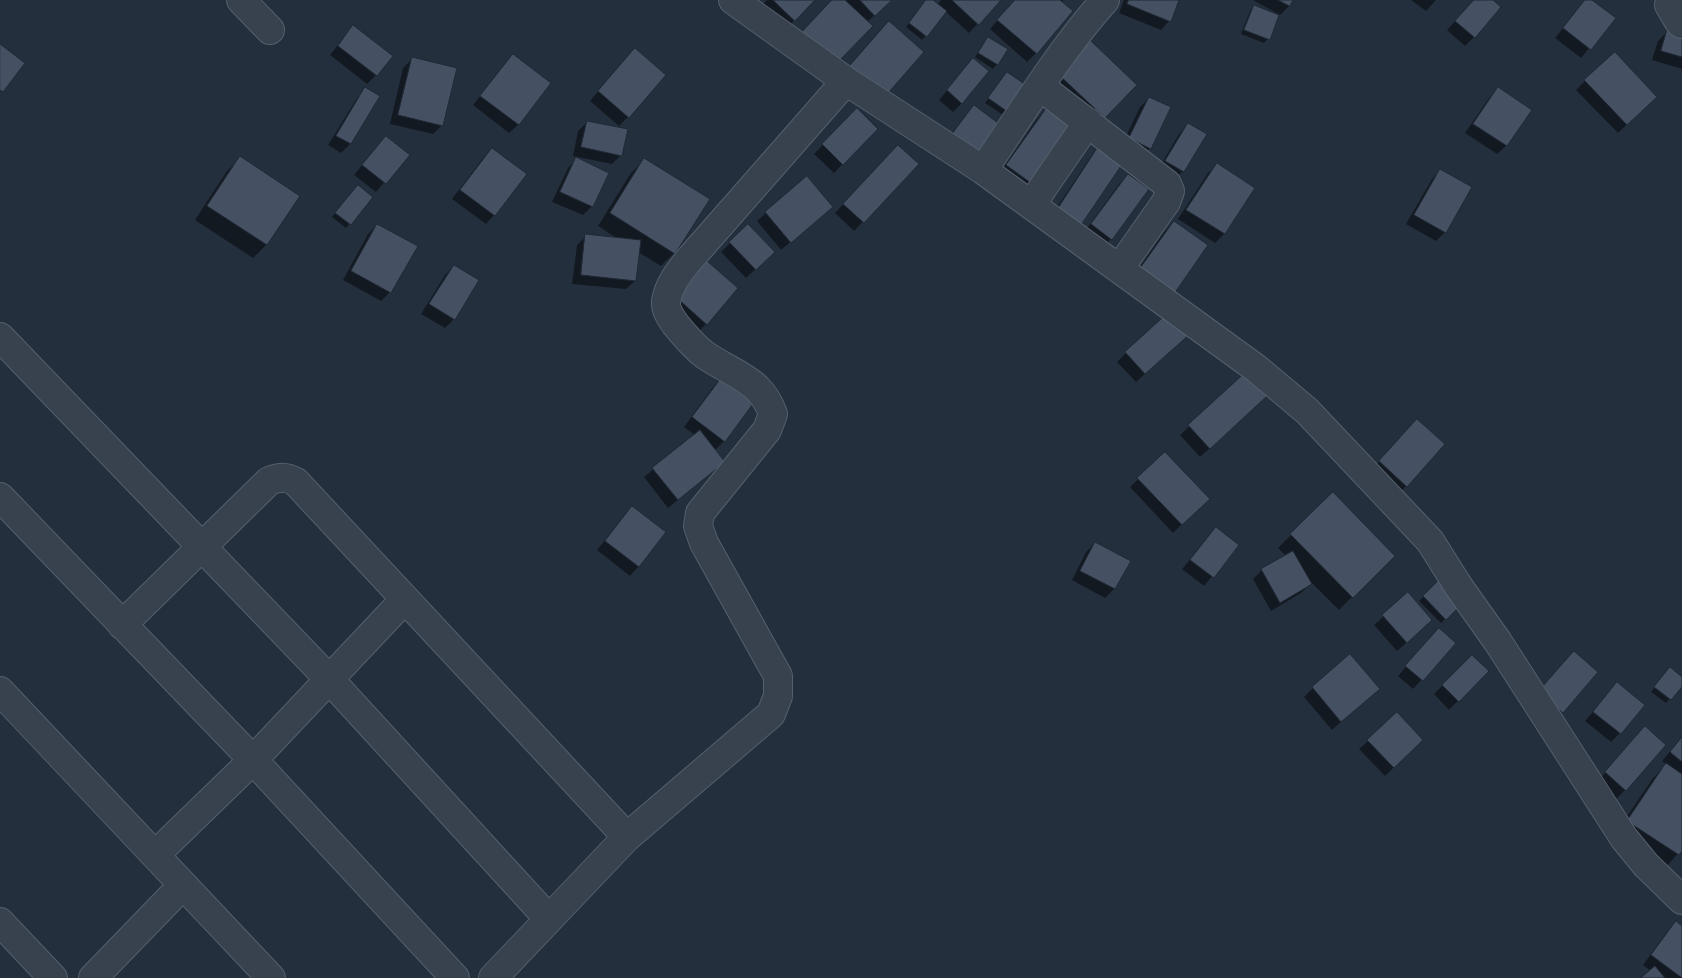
<!DOCTYPE html>
<html>
<head>
<meta charset="utf-8">
<style>
  body { margin:0 }
  canvas { display:block; background:#242f3e }
</style>
</head>
<body>
<canvas width="1682" height="978"></canvas>
<script>
const context = document.querySelector('canvas').getContext('2d');
context.lineJoin = 'round';
function paint(path, color) {
  context.fillStyle = color;
  context.fill(path, 'evenodd');
}
function trace(path, color, width, dash) {
  context.strokeStyle = color;
  context.lineWidth = width;
  context.lineCap = dash ? 'butt' : 'round';
  context.setLineDash(dash || []);
  context.stroke(path);
}
const shadow = new Path2D(`
  M767,0h46l-27,29 -25,-23z
  M834,0h9l2,2 2,-2h44l-24,22 -73,19z
  M927,0h4l6,5 4,-5h59l-31,33 -24,-22 -23,29 -16,-13z
  M1015,0h48l-27,53 -9,9 -37,-33z
  M1124,0h54l-9,21 -8,9 -42,-17z
  M1253,0h39l-3,6 -9,9z
  M1411,0h25l-10,11z
  M1474,0h17l-17,37 -9,9 -18,-16z
  M1586,0h4l24,18 -33,40 -26,-20z
  M1254,7l14,32 -4,4 -23,-9 9,-23z
  M353,27l23,48 -9,9 -37,-29z
  M1667,32l15,4v33l-30,-9 6,-19z
  M988,39l9,25 -4,5 -18,-12z
  M1090,42l45,43 -40,41 -45,-43z
  M513,56l37,28 -32,41 -9,8 -36,-28z
  M412,59l30,66 -9,9 -43,-10 13,-56z
  M626,59l2,58 -9,9 -29,-25z
  M965,69l-3,34 -9,9 -14,-12z
  M1007,73v38l-4,4 -18,-12z
  M1585,81l71,16 -38,36 -42,-43z
  M366,89l12,7 -28,48 -9,9 -13,-8 29,-47z
  M1498,89l32,21 -24,36 -9,8 -32,-21 24,-35z
  M1149,98l1,50 -9,9 -20,-10 19,-40z
  M857,110l19,19 -42,44 -20,-19z
  M1046,110l-16,72 -9,9 -23,-16 39,-56z
  M587,122l34,33 -9,9 -39,-8 5,-25z
  M1188,125l17,10 -22,36 -9,9 -17,-9 22,-37z
  M378,146l30,9 -32,37 -22,-17z
  M1101,146l22,14 -74,59 43,-64z
  M492,149l2,66 -8,9 -34,-25 31,-41z
  M889,155l28,9 -63,67 -19,-18z
  M241,158l57,38 -32,49 -13,13 -58,-38 32,-49z
  M576,159l16,47 -9,9 -31,-13 16,-34z
  M645,159l29,94 -13,13 -23,-14 -3,29 -9,8 -54,-5 5,-39 9,-9 32,3 -20,-13 33,-53z
  M1217,165l36,23 -29,46 -9,9 -37,-24 30,-46z
  M1440,171l5,61 -9,9 -30,-17 26,-45z
  M1128,175l-17,64 -9,9 -19,-14 36,-50z
  M354,191l17,7 -25,30 -14,-11z
  M766,213l56,2 -41,35 -24,-29z
  M1174,222l32,23 -75,34 34,-48z
  M377,225l13,67 -9,9 -38,-21 25,-46z
  M748,226l26,26 -28,26 -25,-26z
  M454,266l23,15 -23,38 -9,9 -24,-14 24,-39z
  M698,271l8,53 -9,9 -29,-26z
  M1179,343l-43,39 -19,-20 9,-9z
  M1245,374l12,31 -57,52 -20,-22z
  M722,378l2,63 -9,9 9,12 -56,46 -24,-31 51,-42 -11,-8 29,-40z
  M1409,429l-3,57 -9,9 -26,-24z
  M1165,453l43,46 -35,34 -43,-46z
  M1332,494l61,62 -54,54 -27,-27 -11,10 -30,18 -18,-32 9,-9 24,-14 -8,-8z
  M632,507l33,25 -27,35 -8,9 -33,-26z
  M1216,529l21,16 -33,41 -22,-17z
  M1095,543l19,46 -9,9 -33,-18 14,-28z
  M1438,583l22,21 -19,19 -22,-22z
  M1408,594l14,35 -25,22 -23,-26z
  M1431,638l24,5 -42,46 -15,-13z
  M1472,656l15,15 -38,39 -15,-16z
  M1666,673l16,6v6l-16,18 -15,-11z
  M1617,684l3,49 -9,9 -26,-21z
  M1313,688l65,1 -46,41 -28,-33z
  M1645,728l-20,62 -9,9 -19,-17z
  M1682,737v112l-17,19 -50,-34 38,-56 13,-13 -4,-4z
  M1422,740l-37,36 -26,-27 9,-8z
  M1676,923l6,4v51h-39l8,-7 -8,-6 24,-33z`);
const building = new Path2D(`
  M773,0h42l-20,21z
  M832,0h13l28,26 -37,38 -34,-32z
  M860,0h32l-17,16z
  M926,0h7l14,11 -20,26 -18,-14z
  M952,0h49l-22,25z
  M1015,0h45l13,11 -36,43 -40,-34z
  M1129,0h50l-8,22 -44,-18z
  M1278,0h15l-3,6z
  M1474,0h19l8,7 -26,31 -20,-17z
  M1585,0h7l24,18 -25,32 -28,-22z
  M1254,5l25,10 -9,25 -26,-10z
  M889,21l35,31 -42,48 -35,-31z
  M353,25l40,31 -16,20 -39,-30z
  M1667,30l15,5v22l-21,-6z
  M988,37l20,12 -10,16 -20,-12z
  M1090,40l47,45 -32,33 -47,-44z
  M0,44l25,19 -22,29 -3,-2z
  M635,48l31,27 -37,43 -31,-27z
  M1615,52l42,45 -30,28 -43,-45z
  M513,54l38,29 -32,42 -39,-29z
  M412,57l45,11 -14,58 -45,-11z
  M973,58l16,13 -27,33 -15,-14z
  M1007,72l19,13 -18,27 -20,-14z
  M365,87l15,9 -29,48 -15,-8z
  M1498,87l34,23 -25,36 -34,-22z
  M1149,97l22,10 -20,42 -22,-11z
  M974,105l28,21 -24,32 -28,-21z
  M857,108l21,21 -35,36 -21,-21z
  M1046,109l25,17 -40,57 -25,-18z
  M587,121l41,8 -6,27 -41,-9z
  M1188,123l19,11 -23,38 -19,-11z
  M386,136l24,19 -24,29 -24,-19z
  M1100,144l25,16 -44,65 -24,-15z
  M898,145l21,19 -55,59 -21,-19z
  M492,148l35,26 -32,42 -35,-26z
  M240,156l60,40 -33,49 -60,-39z
  M576,157l33,16 -16,34 -33,-15z
  M644,158l66,41 -35,55 -65,-41z
  M1217,163l38,25 -30,46 -39,-24z
  M1440,169l32,18 -26,46 -32,-18z
  M1128,174l21,15 -37,51 -21,-16z
  M807,176l26,31 -42,36 -26,-31z
  M358,185l15,12 -22,28 -16,-12z
  M1174,221l34,24 -34,49 -35,-24z
  M377,224l41,22 -27,47 -40,-22z
  M748,224l27,28 -19,18 -27,-28z
  M585,234l56,6 -5,41 -55,-6z
  M707,261l31,27 -31,37 -31,-28z
  M454,265l25,15 -24,40 -26,-16z
  M1169,312l21,22 -45,40 -20,-22z
  M1245,373l22,23 -57,53 -22,-24z
  M722,377l33,24 -30,41 -33,-25z
  M1417,419l28,25 -38,43 -28,-26z
  M700,430l25,32 -47,38 -26,-32z
  M1165,452l45,47 -28,26 -45,-47z
  M1333,492l62,64 -42,42 -63,-64z
  M632,506l34,26 -27,35 -34,-26z
  M1216,527l23,18 -25,33 -24,-18z
  M1095,542l36,19 -16,28 -35,-18z
  M1293,551l19,33 -32,19 -19,-34z
  M1438,581l24,23 -16,16 -23,-24z
  M1408,592l24,28 -25,23 -25,-28z
  M1439,628l17,15 -33,38 -18,-15z
  M1574,651l24,21 -35,41 -25,-21z
  M1350,654l30,35 -39,33 -29,-35z
  M1472,655l17,16 -30,31 -17,-17z
  M1670,667l12,10v10l-11,13 -17,-13z
  M1617,682l28,23 -24,29 -28,-22z
  M1397,712l26,28 -29,28 -27,-28z
  M1645,726l21,19 -40,46 -21,-19z
  M1682,737v25l-12,-10z
  M1666,763l16,11v77l-3,4 -52,-34z
  M1676,921l6,5v52l-31,-23z
  M1655,966l10,12h-24z`);
const street = new Path2D(`
  M241,0l29,30
  M733,0l113,81 137,89 274,199 50,42 123,130 29,46 39,55 126,196 22,27 36,35
  M1672,0l-3,5 10,17 3,2
  M1041,87l126,97 3,7 -4,11 -47,67
  M983,170c39,-57 76,-118 122,-170
  M1031,205l57,-83
  M0,337l330,343 219,239
  M0,497l253,263 202,218
  M122,625l147,-144c11,-4 16,-5 27,1l331,355
  M0,691l271,287
  M155,855l98,-95 152,-161
  M0,922l53,56
  M93,978l90,-93
  M493,978l134,-141 144,-123 7,-18v-20l-74,-133 -6,-17 2,-13 67,-83 6,-16c-4,-11 -8,-18 -16,-26 -15,-14 -35,-21 -52,-33 -11,-8 -20,-19 -29,-30 -5,-7 -11,-15 -10,-24 3,-16 12,-28 22,-40l158,-180`);
paint(shadow, '#0007');
paint(building, '#455162');
trace(building, '#1f2835', 1);
trace(street, '#565f6c', 30);
trace(street, '#38414e', 28);
</script>
</body>
</html>
